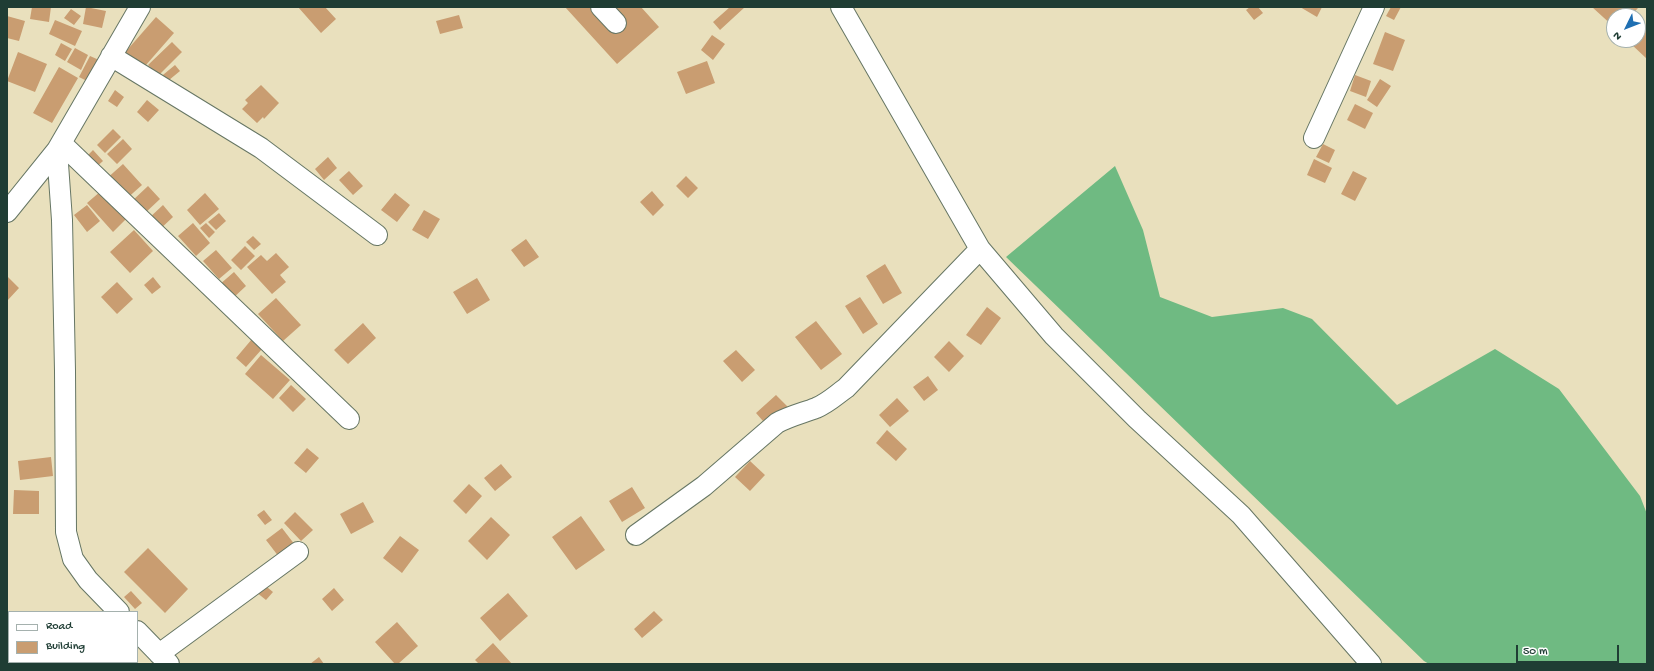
<!DOCTYPE html>
<html>
<head>
<meta charset="utf-8">
<style>
  body { margin:0 }
  #map { position:relative; width:1654px; height:671px; overflow:hidden; background:#e9e0bd; font-family:"Gochi Hand",sans-serif }
  canvas { display:block }
  .frame { position:absolute; inset:0; border:8px solid #1f3d34; pointer-events:none }
  .legend { position:absolute; left:8px; top:611px; width:130px; height:52px; box-sizing:border-box; background:#fff; border:1px solid #a5b1ae; margin:0; padding:5px 7px; list-style:none; font-size:12px; color:#1f3d34 }
  .legend li { display:flex; align-items:center; gap:8px; height:20px }
  .legend b { width:20px; border:1px solid #a5b1ae }
  .north { position:absolute; left:1606px; top:8px; width:40px; height:40px; box-sizing:border-box; background:#fff; border:1px solid #a5b1ae; border-radius:50%; rotate:227deg; font-size:11px; font-weight:700; line-height:16px; text-align:center; color:#1f3d34 }
  .north::after { content:''; display:block; margin:auto; width:14px; height:18px; background:#1f6fb2; clip-path:polygon(50% 0,100% 100%,50% 72%,0 100%) }
  .scale { position:absolute; left:1516px; top:645px; width:103px; height:18px; box-sizing:border-box; border:2px solid #1f3d34; border-top:0; padding-left:5px; font-size:12px; line-height:14px; white-space:nowrap; color:#1f3d34; -webkit-text-stroke:3px #fff; paint-order:stroke }
</style>
</head>
<body>
<div id="map">
<canvas width="1654" height="671"></canvas>
<div class="frame"></div>
<ul class="legend">
<li><b style="height:5px;background:#fff"></b>Road</li>
<li><b style="height:11px;background:#c99d71"></b>Building</li>
</ul>
<div class="north">N</div>
<div class="scale">50 m</div>
</div>
<script>
const context = document.querySelector('canvas').getContext('2d');
context.lineJoin = 'round';
function paint(path, color) {
  context.fillStyle = color;
  context.fill(path, 'evenodd');
}
function trace(path, color, width, dash) {
  context.strokeStyle = color;
  context.lineWidth = width;
  context.lineCap = dash ? 'butt' : 'round';
  context.setLineDash(dash || []);
  context.stroke(path);
}
const forest = new Path2D(`
  M1115,166l28,64 17,67 52,20 71,-9 29,11 85,86 98,-56 64,40 81,107 7,18v150h-218l-5,-3 -418,-404z`);
const building = new Path2D(`
  M32,7h19l-2,15 -19,-3z
  M86,7l20,4 -4,17 -19,-4z
  M298,7h27l11,12 -15,14z
  M565,7h76l18,20 -42,37z
  M730,7h15l-25,23 -7,-8z
  M1250,7h8l5,6 -9,7 -8,-10z
  M1300,7h22l-5,10z
  M1391,7h10l-7,13 -8,-4z
  M1592,7h45l1,1 -7,8h-17v11z
  M71,9l10,7 -7,9 -10,-7z
  M459,15l4,13 -23,6 -4,-13z
  M7,16l18,5 -6,20 -12,-3z
  M156,17l18,16 -35,40 -18,-16z
  M55,20l27,11 -7,15 -26,-12z
  M1647,26v33l-17,-16 3,-3h5v-5z
  M1385,32l20,8 -12,31 -20,-7z
  M712,35l13,9 -12,16 -12,-10z
  M172,42l10,10 -24,24 -10,-11z
  M61,43l11,6 -7,12 -10,-6z
  M75,48l13,7 -7,15 -14,-8z
  M18,52l29,12 -12,28 -28,-11z
  M90,56l9,4 -12,21 -8,-4z
  M707,61l8,22 -29,11 -9,-22z
  M175,65l5,6 -17,14 -5,-6z
  M59,67l19,11 -26,45 -19,-10z
  M1355,75l16,6 -5,16 -16,-6z
  M1380,79l11,7 -14,21 -10,-7z
  M261,85l18,18 -15,16 -1,-2 -6,6 -15,-14 6,-6 -3,-3z
  M115,90l9,7 -7,10 -9,-6z
  M147,100l12,10 -11,12 -11,-10z
  M1355,104l18,9 -8,16 -18,-9z
  M113,129l8,8 -16,16 -8,-8z
  M123,139l9,10 -15,15 -10,-10z
  M1323,144l12,6 -6,13 -13,-6z
  M93,150l10,11 -9,8 -10,-10z
  M328,157l9,11 -13,12 -9,-11z
  M1314,159l18,9 -7,15 -18,-8z
  M123,164l19,21 -18,16 -19,-21z
  M349,171l14,15 -10,9 -14,-15z
  M1353,171l14,7 -12,23 -14,-7z
  M686,176l12,12 -10,10 -12,-12z
  M148,186l12,13 -17,16 -12,-13z
  M101,191l25,28 -13,13 -26,-29z
  M652,191l12,14 -11,11 -13,-14z
  M205,193l14,16 -19,16 -13,-15z
  M395,193l15,12 -13,17 -16,-12z
  M87,205l13,16 -13,11 -13,-17z
  M163,205l10,12 -15,14 -10,-12z
  M424,210l16,9 -12,20 -16,-9z
  M219,213l7,8 -10,9 -8,-8z
  M193,223l17,20 -14,13 -18,-20z
  M206,223l9,9 -6,6 -9,-10z
  M134,230l19,21 -23,22 -20,-21z
  M253,236l8,8 -7,6 -8,-8z
  M526,239l13,18 -15,10 -13,-17z
  M245,246l10,10 -14,14 -10,-10z
  M216,250l16,18 -13,11 -16,-18z
  M276,253l13,14 -9,8 6,7 -14,12 -25,-27 14,-12 6,6z
  M885,264l17,29 -19,11 -17,-28z
  M234,272l12,14 -14,13 -13,-14z
  M7,276l12,12 -12,13z
  M153,277l8,10 -9,7 -8,-9z
  M477,278l13,22 -23,14 -14,-22z
  M117,282l16,17 -16,15 -16,-17z
  M860,297l18,27 -15,10 -18,-28z
  M276,298l25,27 -18,16 -25,-27z
  M987,307l14,11 -20,27 -15,-10z
  M816,321l26,33 -21,16 -26,-33z
  M363,323l13,15 -28,26 -14,-14z
  M252,339l10,10 -16,18 -10,-9z
  M949,341l15,15 -15,16 -15,-15z
  M736,350l19,20 -13,12 -19,-21z
  M261,355l29,25 -17,19 -28,-25z
  M928,376l10,14 -14,11 -11,-14z
  M291,385l15,14 -13,13 -14,-14z
  M776,395l14,14 -21,19 -13,-15z
  M897,398l12,13 -19,16 -11,-12z
  M887,430l20,19 -11,12 -20,-18z
  M307,448l12,10 -13,15 -12,-10z
  M51,457l2,19 -33,4 -2,-19z
  M750,461l15,14 -15,16 -15,-14z
  M501,464l11,13 -17,14 -11,-13z
  M469,484l13,12 -16,18 -13,-13z
  M632,487l13,21 -23,14 -13,-21z
  M14,490l25,1v23h-26z
  M363,502l11,20 -23,12 -11,-20z
  M264,510l8,10 -7,5 -8,-10z
  M295,512l18,18 -12,11 -17,-18z
  M581,516l24,34 -29,20 -24,-33z
  M491,517l19,18 -23,25 -19,-19z
  M282,528l13,17 -16,12 -13,-17z
  M400,536l19,14 -17,23 -19,-15z
  M148,548l40,41 -23,24 -41,-41z
  M262,583l11,9 -7,8 -10,-8z
  M334,588l10,12 -12,11 -10,-12z
  M131,591l11,12 -7,6 -11,-12z
  M508,593l20,23 -28,25 -20,-23z
  M654,611l9,9 -21,18 -8,-9z
  M397,622l21,24 -20,18h-3l-20,-22z
  M493,643l19,21h-33l-4,-4z
  M319,657l5,7h-14z`);
const minor = new Path2D(`
  M601,7l15,16
  M841,7l139,242 74,87 83,83 104,96 130,149
  M111,56l150,92 116,87
  M1314,138l60,-131
  M61,143l288,276
  M57,150l5,70 3,151 1,161 7,27 15,21 31,32
  M7,212l50,-62 83,-143
  M636,535l68,-49 73,-63c13,-7 26,-10 39,-15 12,-5 20,-13 30,-20l134,-139
  M137,631l32,33
  M159,654l139,-102`);
paint(forest, '#6fba82');
paint(building, '#c99d71');
trace(minor, '#667664', 22);
trace(minor, '#fff', 20);
</script>
</body>
</html>
